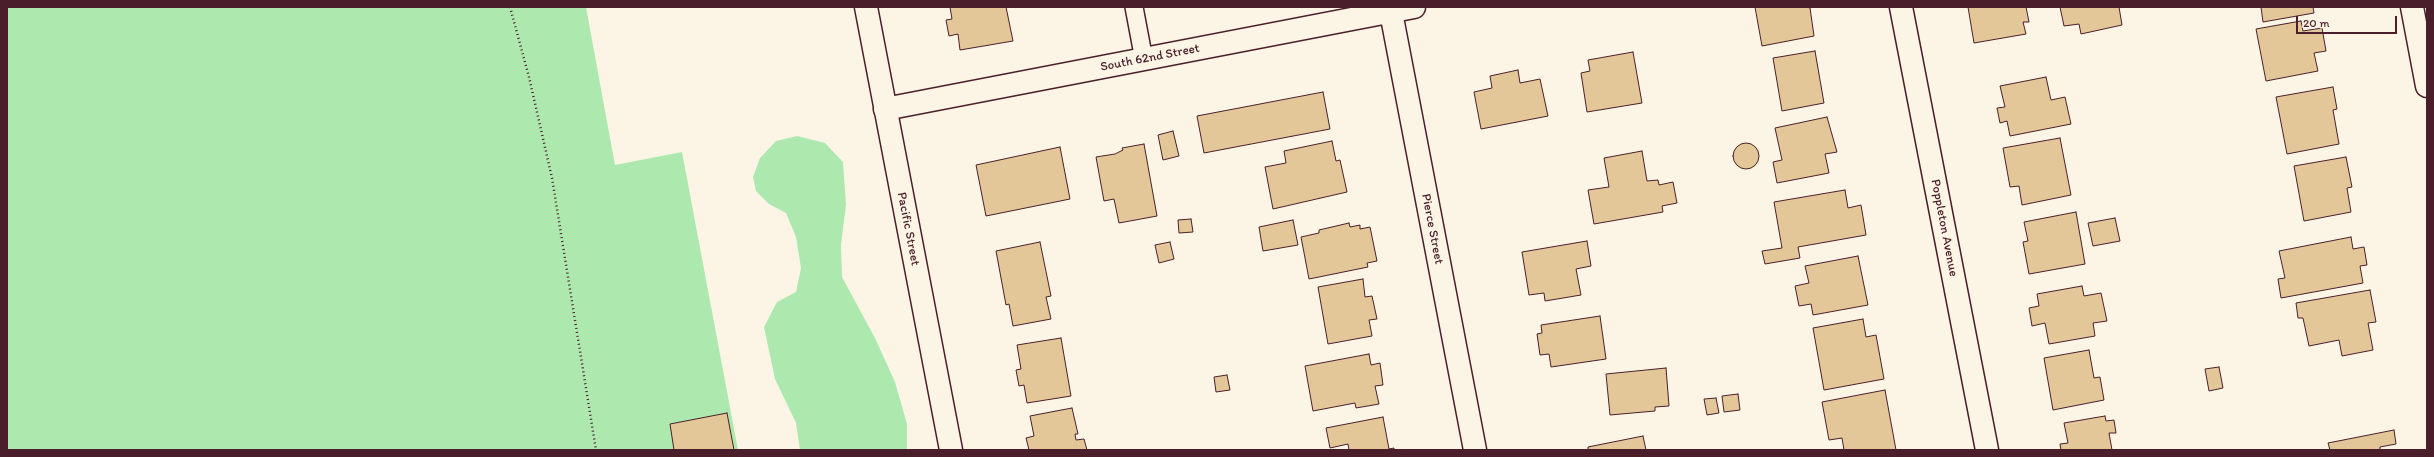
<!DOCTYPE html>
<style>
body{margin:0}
#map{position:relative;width:2434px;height:457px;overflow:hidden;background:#fcf5e5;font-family:Itim,sans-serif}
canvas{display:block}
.frame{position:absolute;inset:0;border:8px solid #4a1f2b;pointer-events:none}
.scale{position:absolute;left:2296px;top:16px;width:101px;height:18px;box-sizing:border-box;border:2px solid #4a1f2b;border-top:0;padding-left:5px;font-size:12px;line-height:14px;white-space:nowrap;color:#4a1f2b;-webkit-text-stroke:3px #fcf5e5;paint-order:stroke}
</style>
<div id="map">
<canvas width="2434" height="457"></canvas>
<div class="frame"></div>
<div class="scale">20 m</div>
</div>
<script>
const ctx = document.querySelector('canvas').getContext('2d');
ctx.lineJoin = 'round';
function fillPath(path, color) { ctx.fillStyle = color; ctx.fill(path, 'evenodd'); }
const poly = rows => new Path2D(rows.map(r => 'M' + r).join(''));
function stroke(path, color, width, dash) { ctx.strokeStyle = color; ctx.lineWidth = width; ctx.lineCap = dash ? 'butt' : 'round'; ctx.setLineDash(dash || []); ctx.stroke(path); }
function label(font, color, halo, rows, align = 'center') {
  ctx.font = font + ' Itim,sans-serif'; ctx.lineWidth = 3; ctx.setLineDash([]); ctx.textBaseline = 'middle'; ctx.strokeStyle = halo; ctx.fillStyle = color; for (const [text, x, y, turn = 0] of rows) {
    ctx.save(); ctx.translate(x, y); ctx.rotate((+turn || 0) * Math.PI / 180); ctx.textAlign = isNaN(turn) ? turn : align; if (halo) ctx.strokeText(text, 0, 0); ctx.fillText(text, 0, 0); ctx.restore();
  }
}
const green = poly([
 [7,7,586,7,615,165,682,152,738,450,7,450],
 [797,136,825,143,843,162,846,205,841,245,842,277,875,338,895,382,907,424,907,450,800,450,796,423,775,379,764,327,777,302,796,292,801,268,796,237,786,213,769,204,756,191,753,177,760,158,776,141]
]);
const building = poly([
 [950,7,1006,7,1013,41,960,50,958,34,949,36,946,20,952,19,950,7],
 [1755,7,1807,7,1810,8,1814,36,1762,46,1755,7],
 [1968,7,2026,7,2029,22,2023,22,2026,34,1974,43,1968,7],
 [2060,7,2119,7,2122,25,2081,34,2079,24,2064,26,2060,7],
 [2261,7,2313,7,2314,13,2263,22,2261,7],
 [2301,21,2303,31,2322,28,2326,51,2314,53,2318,71,2266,81,2256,29,2301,21],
 [1815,51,1824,103,1782,111,1773,58,1815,51],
 [1633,52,1642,103,1587,112,1581,73,1590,71,1588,60,1633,52],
 [1518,70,1520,83,1540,79,1548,116,1481,129,1474,92,1492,88,1490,76,1518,70],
 [2046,77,2051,100,2065,97,2071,124,2010,136,2007,121,2000,123,1997,108,2005,107,2000,86,2046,77],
 [2333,87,2337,109,2333,110,2339,144,2287,154,2276,97,2333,87],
 [1323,92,1330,129,1204,153,1197,116,1323,92],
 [1827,117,1837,152,1825,154,1829,173,1777,183,1773,162,1782,160,1775,128,1827,117],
 [1173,131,1179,156,1163,160,1158,135,1173,131],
 [2060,138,2071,195,2022,205,2019,186,2010,187,2003,148,2060,138],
 [1332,141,1336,161,1340,160,1347,192,1273,209,1265,167,1286,163,1284,151,1332,141],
 '1733 156a13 13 0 1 1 26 0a13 13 0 1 1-26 0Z',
 [1144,144,1157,216,1119,223,1114,199,1104,201,1096,157,1115,154,1123,150,1122,148,1144,144],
 [1060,147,1070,199,986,216,976,165,1060,147],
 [1642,151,1647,181,1658,180,1659,185,1673,182,1677,203,1662,206,1663,212,1594,224,1588,190,1609,187,1604,158,1642,151],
 [2346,157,2352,187,2347,188,2351,212,2304,221,2294,166,2346,157],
 [1845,190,1848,208,1861,205,1866,235,1798,247,1800,258,1765,264,1762,251,1782,248,1774,202,1845,190],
 [2076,212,2085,264,2029,274,2023,242,2028,241,2024,222,2076,212],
 [2115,218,2120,241,2093,246,2088,223,2115,218],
 [1191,219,1193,232,1179,233,1178,220,1191,219],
 [1293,220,1298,245,1263,251,1259,227,1293,220],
 [1349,223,1350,227,1360,225,1360,229,1370,227,1377,261,1367,263,1368,267,1309,279,1301,237,1319,233,1319,230,1349,223],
 [2351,237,2353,249,2364,247,2367,265,2360,266,2363,283,2281,298,2278,279,2285,278,2279,251,2351,237],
 [1587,241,1591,266,1576,269,1581,295,1545,301,1544,293,1529,295,1522,252,1587,241],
 [1040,242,1051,296,1046,297,1051,319,1013,326,1009,304,1006,305,996,251,1040,242],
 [1170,242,1174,259,1159,263,1155,245,1170,242],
 [1858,256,1868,305,1813,315,1811,304,1799,306,1795,286,1809,283,1805,266,1858,256],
 [1363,279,1365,297,1372,296,1377,319,1369,320,1372,336,1328,344,1318,287,1363,279],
 [2082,286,2084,296,2101,293,2107,321,2093,323,2095,336,2049,344,2045,323,2032,326,2029,308,2039,306,2037,294,2082,286],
 [2370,290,2376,322,2368,323,2373,350,2342,356,2339,340,2309,346,2303,318,2298,318,2296,303,2370,290],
 [1600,316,1606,359,1551,367,1549,354,1540,355,1537,334,1542,333,1541,325,1600,316],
 [1863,319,1866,337,1876,335,1884,379,1824,390,1813,328,1863,319],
 [1061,338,1071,396,1027,403,1024,385,1019,386,1016,370,1021,369,1017,345,1061,338],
 [2089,350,2094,378,2100,377,2104,400,2053,410,2044,358,2089,350],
 [1369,354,1371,365,1380,363,1383,385,1375,386,1379,404,1356,408,1355,403,1313,411,1305,366,1369,354],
 [2219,367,2223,388,2209,391,2205,369,2219,367],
 [1666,368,1669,406,1655,407,1655,411,1610,415,1606,374,1666,368],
 [1227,375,1230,390,1216,392,1214,377,1227,375],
 [1885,390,1896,450,1844,450,1842,438,1829,440,1822,402,1885,390],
 [1738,394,1740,410,1724,412,1722,396,1738,394],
 [1716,398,1719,413,1707,415,1704,399,1716,398],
 [1072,408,1078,434,1075,434,1076,440,1084,439,1087,450,1029,450,1026,438,1034,436,1030,416,1072,408],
 [727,413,734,450,674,450,670,424,727,413],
 [2105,416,2106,421,2114,420,2116,433,2109,433,2112,450,2061,450,2060,444,2068,443,2064,423,2105,416],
 [1383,417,1389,449,1394,448,1394,450,1349,450,1348,444,1330,448,1326,428,1383,417],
 [2394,430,2396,444,2380,447,2380,450,2330,450,2328,443,2394,430],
 [1643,436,1646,450,1588,450,1588,447,1643,436]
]);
const path = poly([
 [510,7,529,77,552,178,596,450]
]);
const lane = poly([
 [1134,7,1144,60]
]);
const street = poly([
 [1390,7,1475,450],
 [1901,7,1987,450],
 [2412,7,2427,86],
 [885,109,1414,7]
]);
const primary = poly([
 [866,7,951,450]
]);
const streetNames = [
 ["South 62nd Street",1150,58,-11],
 ["Poppleton Avenue",1944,228,79],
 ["Pacific Street",908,229,79],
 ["Pierce Street",1432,229,79]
];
fillPath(green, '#ade9af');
fillPath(building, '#e3c798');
stroke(building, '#4a1f2b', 1);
stroke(lane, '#4a1f2b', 20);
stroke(street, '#4a1f2b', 25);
stroke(primary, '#4a1f2b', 25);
stroke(path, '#4a1f2b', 2.5, [1, 3]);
stroke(lane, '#fcf5e5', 17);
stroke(street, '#fcf5e5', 22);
stroke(primary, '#fcf5e5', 22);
label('13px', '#4a1f2b', '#fcf5e5', streetNames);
</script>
